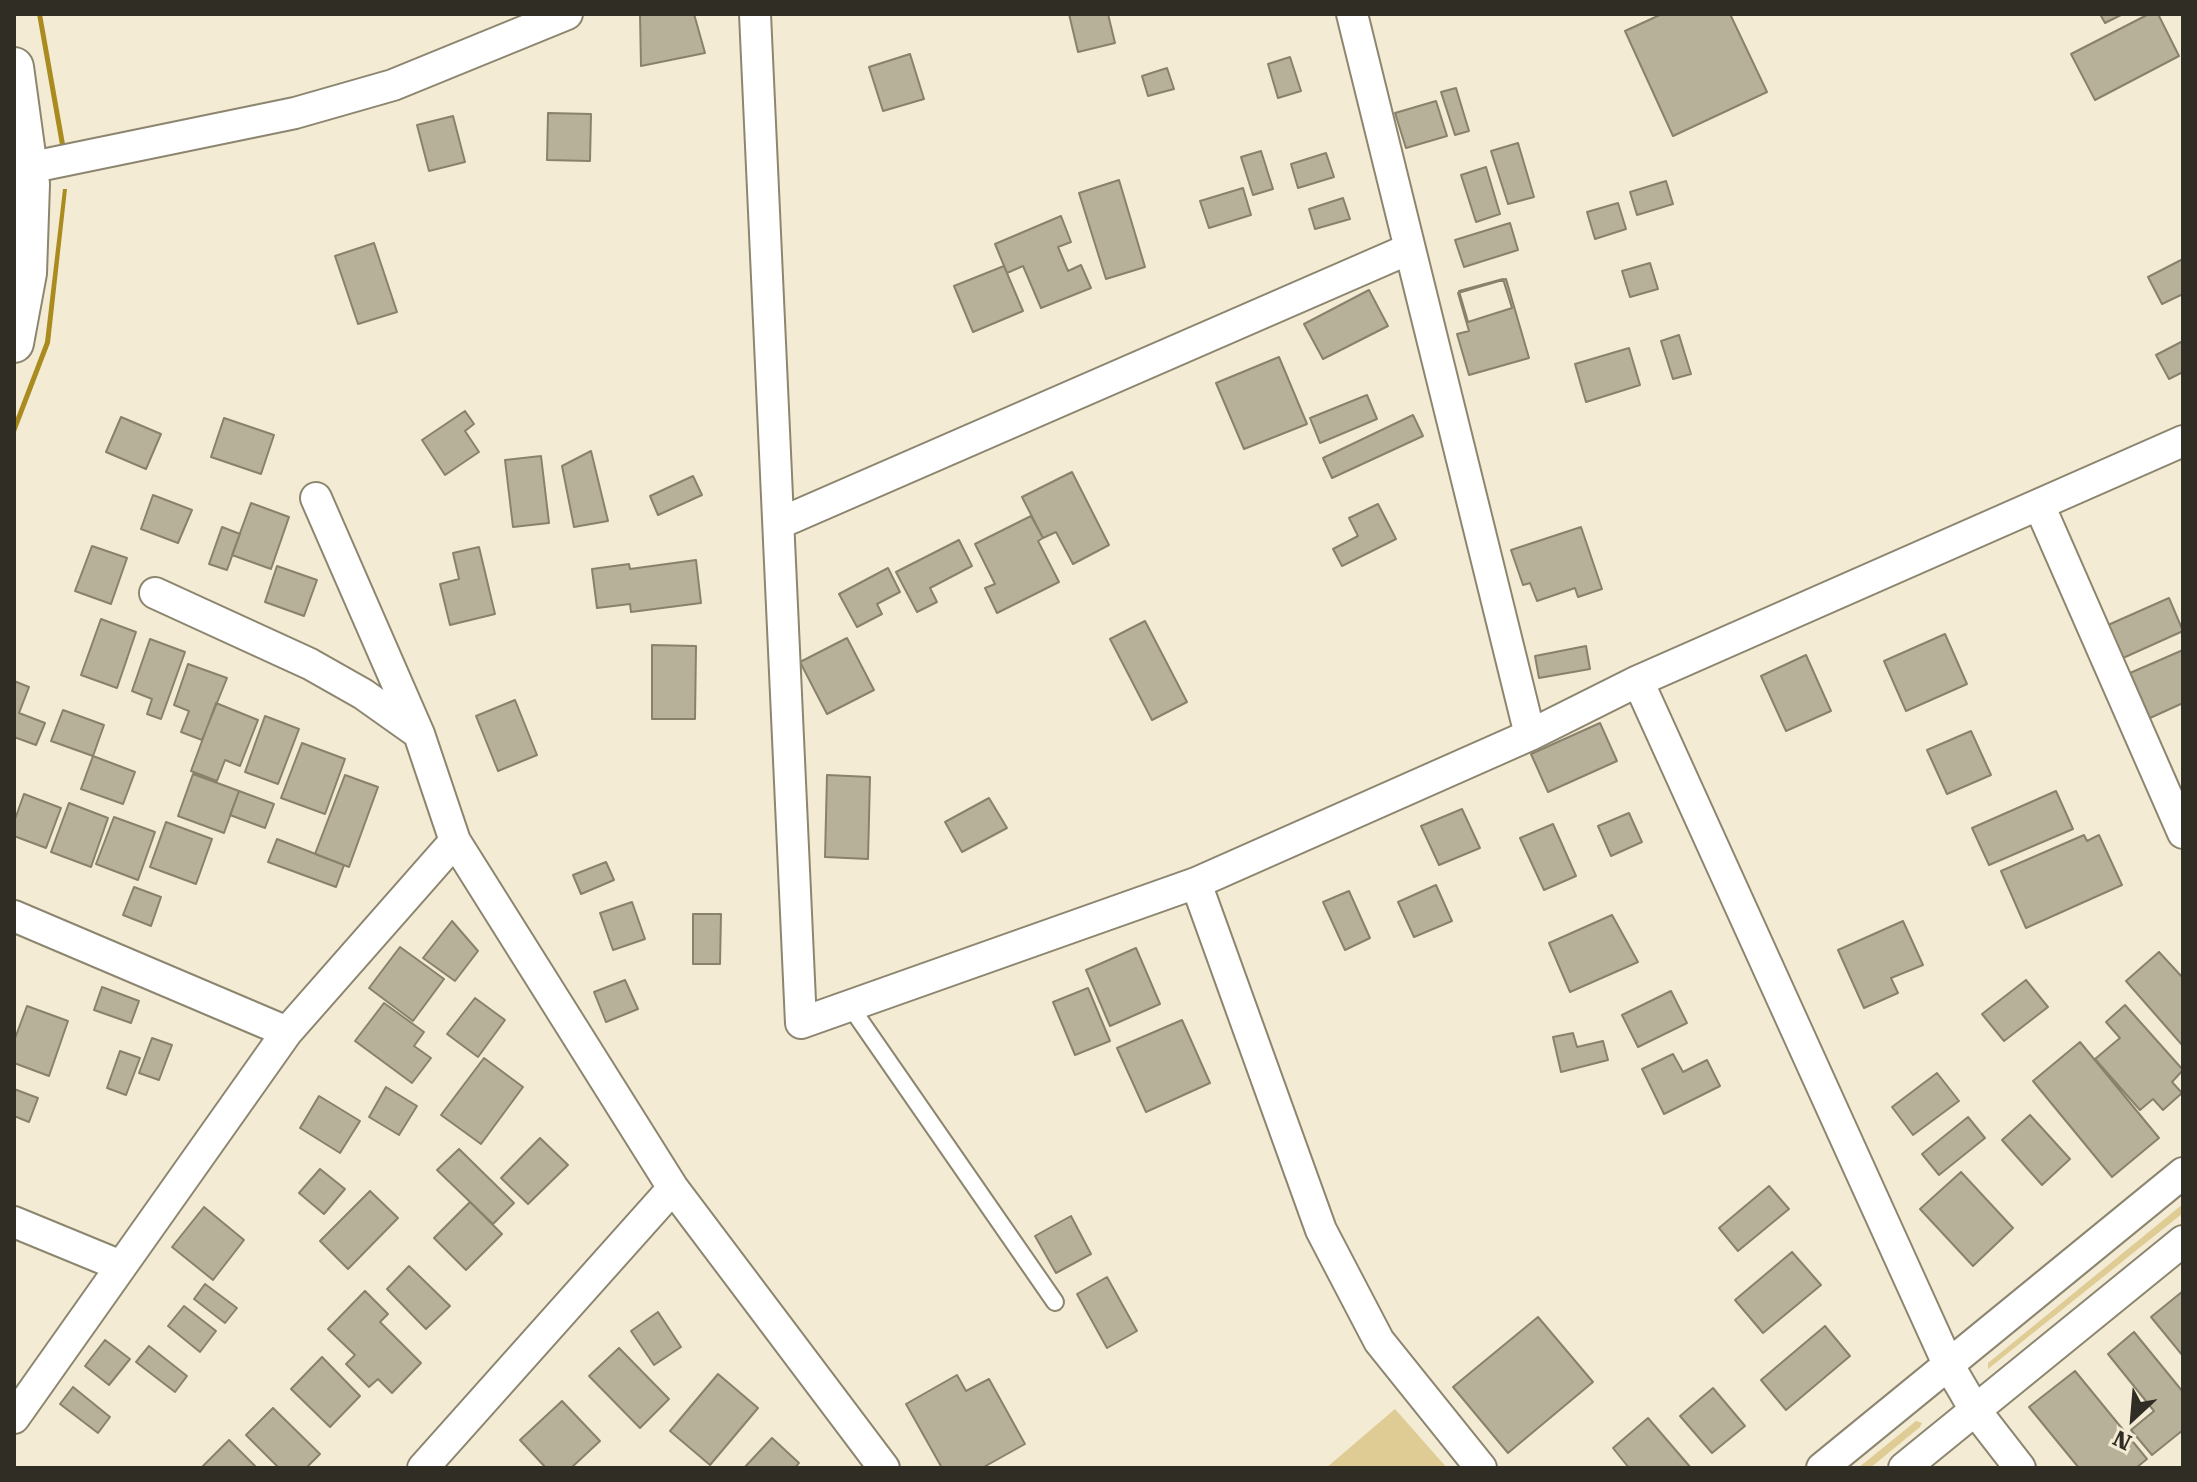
<!DOCTYPE html>
<style>
body{margin:0}
#map{position:relative;width:2197px;height:1482px;overflow:hidden;background:#f3ebd3;font-family:"Roboto Serif",serif}
canvas{display:block}
.frame{position:absolute;inset:0;border:16px solid #302d24;pointer-events:none}
.north{position:absolute;left:2093px;top:1378px;width:80px;height:80px;-webkit-text-stroke:6px #f3ebd3;paint-order:stroke;rotate:206deg;font-size:22px;font-weight:700;line-height:32px;text-align:center;color:#302d24}
.north::after{content:'';display:block;margin:auto;width:28px;height:36px;background:#302d24;clip-path:polygon(50% 0,100% 100%,50% 72%,0 100%)}
</style>
<div id="map">
<canvas width="2197" height="1482"></canvas>
<div class="frame"></div>
<div class="north">N</div>
</div>
<script>
const ctx = document.querySelector('canvas').getContext('2d');
ctx.lineJoin = 'round';
function fillPath(path, color) { ctx.fillStyle = color; ctx.fill(path, 'evenodd'); }
const poly = rows => new Path2D(rows.map(r => 'M' + r).join(''));
function stroke(path, color, width, dash) { ctx.strokeStyle = color; ctx.lineWidth = width; ctx.lineCap = dash ? 'butt' : 'round'; ctx.setLineDash(dash || []); ctx.stroke(path); }
const green = poly([
 [2183,1204,2183,1213,1988,1369,1988,1363],
 [1395,1409,1447,1468,1326,1468],
 [1916,1421,1922,1423,1920,1427,1870,1468,1858,1468]
]);
const water = poly([
 [37,14,42,14,65,144,60,145],
 [63,189,67,189,50,343,14,437,14,423,45,342]
]);
const building = poly([
 [640,14,694,14,705,53,641,66,640,14],
 [1069,14,1108,14,1115,43,1078,52,1069,14],
 [1662,14,1730,14,1767,92,1673,136,1625,31,1662,14],
 [2100,14,2123,14,2105,23,2100,14],
 [2149,14,2158,14,2179,56,2095,100,2071,54,2149,14],
 [910,54,924,99,883,111,869,67,910,54],
 [1290,57,1301,91,1278,98,1268,64,1290,57],
 [1167,68,1174,89,1148,96,1142,76,1167,68],
 [1456,88,1469,131,1455,135,1441,92,1456,88],
 [1436,101,1447,136,1406,148,1395,113,1436,101],
 [548,113,591,114,590,161,547,160,548,113],
 [453,116,465,162,429,171,417,125,453,116],
 [1518,143,1534,197,1508,204,1491,151,1518,143],
 [1261,151,1273,189,1253,195,1241,157,1261,151],
 [1326,153,1334,177,1298,188,1291,164,1326,153],
 [1486,167,1500,214,1476,222,1461,175,1486,167],
 [1119,180,1145,267,1106,279,1079,193,1119,180],
 [1666,181,1673,204,1637,215,1630,192,1666,181],
 [1243,188,1251,215,1209,228,1200,201,1243,188],
 [1343,198,1350,219,1315,229,1309,209,1343,198],
 [1618,203,1626,229,1595,239,1587,212,1618,203],
 [1061,216,1071,242,1058,247,1068,271,1081,265,1091,288,1041,308,1023,266,1007,273,995,244,1061,216],
 [1510,223,1518,250,1464,267,1455,240,1510,223],
 [374,243,397,312,358,324,335,256,374,243],
 [2183,259,2183,294,2162,304,2148,277,2183,259],
 [1650,263,1658,289,1630,297,1622,271,1650,263],
 [1004,266,1023,311,973,332,954,286,1004,266],
 [1503,279,1512,308,1468,322,1459,291,1503,279],
 [1506,279,1529,358,1469,375,1457,334,1469,331,1458,293,1506,279],
 [1369,290,1388,326,1323,359,1304,324,1369,290],
 [1679,335,1691,374,1673,379,1661,341,1679,335],
 [2183,341,2183,372,2169,379,2156,355,2183,341],
 [1629,348,1640,385,1586,402,1575,364,1629,348],
 [1279,357,1307,424,1244,449,1216,383,1279,357],
 [1367,395,1377,419,1320,443,1310,418,1367,395],
 [465,411,474,424,465,431,479,452,445,475,422,440,465,411],
 [1413,415,1423,436,1332,478,1323,458,1413,415],
 [121,417,161,434,146,469,106,452,121,417],
 [224,418,274,435,261,474,211,457,224,418],
 [591,451,608,521,574,527,562,466,591,451],
 [541,456,549,523,513,527,505,460,541,456],
 [1072,472,1109,545,1073,564,1056,532,1043,538,1022,497,1072,472],
 [693,476,702,495,658,515,650,496,693,476],
 [153,495,192,510,178,543,141,529,153,495],
 [251,503,289,517,271,569,232,555,251,503],
 [1378,504,1396,539,1342,566,1333,549,1358,536,1349,518,1378,504],
 [1031,516,1043,538,1038,541,1059,582,997,613,985,588,995,584,975,544,1031,516],
 [222,527,240,534,227,570,209,564,222,527],
 [1581,527,1602,589,1578,597,1575,588,1537,601,1530,583,1523,585,1511,550,1581,527],
 [959,540,972,566,930,588,937,602,917,612,896,572,959,540],
 [92,546,127,558,111,604,75,591,92,546],
 [479,547,495,614,450,625,440,584,459,579,453,553,479,547],
 [696,560,701,603,631,612,630,604,597,608,592,569,629,564,630,569,696,560],
 [277,566,317,580,304,616,265,602,277,566],
 [888,568,900,592,877,604,882,614,857,627,839,594,888,568],
 [2169,598,2183,631,2123,658,2108,625,2169,598],
 [101,619,136,632,117,688,81,675,101,619],
 [1145,621,1187,702,1152,720,1110,639,1145,621],
 [1945,634,1967,684,1906,711,1884,661,1945,634],
 [847,638,874,690,827,714,800,662,847,638],
 [150,639,185,652,161,719,147,714,152,699,132,691,150,639],
 [652,645,696,646,695,719,652,719,652,645],
 [1586,646,1590,669,1539,678,1535,656,1586,646],
 [2183,650,2183,703,2150,718,2130,673,2183,650],
 [1806,655,1831,711,1786,731,1761,676,1806,655],
 [188,664,227,678,202,740,181,732,189,711,174,705,188,664],
 [14,681,29,687,19,713,45,723,36,745,14,737,14,681],
 [515,700,537,755,498,771,476,716,515,700],
 [216,703,258,720,240,766,225,760,217,781,191,771,216,703],
 [63,710,104,725,93,756,51,741,63,710],
 [265,716,299,729,278,784,245,772,265,716],
 [1600,723,1617,761,1548,792,1531,754,1600,723],
 [1971,731,1991,775,1947,794,1927,750,1971,731],
 [302,743,345,759,325,814,281,798,302,743],
 [93,756,135,772,123,804,81,789,93,756],
 [193,774,239,791,224,833,178,816,193,774],
 [345,775,378,787,349,867,315,854,345,775],
 [827,775,870,777,868,859,825,857,827,775],
 [239,791,274,804,265,828,230,815,239,791],
 [2056,791,2073,829,1989,865,1972,828,2056,791],
 [24,794,61,808,46,848,14,836,14,822,24,794],
 [989,798,1007,828,962,852,945,822,989,798],
 [69,803,108,818,91,867,51,852,69,803],
 [1462,809,1480,848,1439,865,1421,826,1462,809],
 [1629,813,1642,842,1611,856,1598,826,1629,813],
 [114,817,155,832,138,880,96,864,114,817],
 [166,822,212,839,196,884,150,867,166,822],
 [1553,824,1576,876,1544,890,1520,838,1553,824],
 [2084,835,2087,841,2099,835,2122,885,2026,928,2001,871,2084,835],
 [277,839,344,865,336,887,268,862,277,839],
 [606,862,614,880,581,894,573,875,606,862],
 [1436,885,1452,921,1414,937,1398,902,1436,885],
 [134,887,161,897,151,926,123,915,134,887],
 [1349,891,1370,938,1345,950,1323,902,1349,891],
 [632,902,645,939,613,950,600,913,632,902],
 [693,914,721,914,720,964,693,964,693,914],
 [1612,915,1638,962,1570,992,1549,943,1612,915],
 [452,921,478,951,455,981,423,958,452,921],
 [1903,921,1923,965,1891,978,1898,993,1864,1008,1838,950,1903,921],
 [400,947,444,979,413,1021,369,988,400,947],
 [1136,948,1160,1004,1110,1026,1086,970,1136,948],
 [2159,952,2183,978,2183,1046,2126,981,2159,952],
 [625,980,638,1009,606,1022,594,992,625,980],
 [2026,980,2048,1007,2004,1041,1982,1014,2026,980],
 [102,987,139,1001,131,1023,94,1010,102,987],
 [1088,988,1110,1041,1075,1055,1053,1002,1088,988],
 [1671,991,1687,1023,1638,1047,1622,1015,1671,991],
 [475,998,505,1020,478,1057,447,1034,475,998],
 [384,1003,424,1032,414,1046,431,1058,412,1083,355,1041,384,1003],
 [2125,1005,2183,1070,2172,1082,2182,1093,2163,1110,2153,1099,2140,1110,2095,1059,2120,1038,2106,1022,2125,1005],
 [27,1006,68,1021,49,1076,14,1063,14,1041,27,1006],
 [1182,1020,1210,1083,1146,1112,1117,1048,1182,1020],
 [1573,1033,1577,1047,1603,1041,1608,1060,1561,1072,1553,1037,1573,1033],
 [152,1038,172,1045,159,1080,139,1073,152,1038],
 [2080,1042,2159,1138,2112,1177,2033,1081,2080,1042],
 [120,1051,140,1058,126,1095,107,1088,120,1051],
 [1673,1054,1683,1072,1707,1060,1720,1086,1664,1114,1642,1069,1673,1054],
 [484,1058,523,1087,481,1144,441,1115,484,1058],
 [1937,1073,1959,1101,1913,1135,1892,1107,1937,1073],
 [386,1087,417,1106,399,1135,369,1117,386,1087],
 [14,1089,38,1098,29,1122,14,1116,14,1089],
 [319,1096,360,1121,340,1153,300,1128,319,1096],
 [2030,1115,2070,1159,2042,1185,2002,1140,2030,1115],
 [1968,1117,1985,1138,1939,1175,1922,1154,1968,1117],
 [540,1138,568,1165,528,1204,501,1178,540,1138],
 [459,1149,514,1203,493,1224,437,1170,459,1149],
 [320,1169,345,1189,324,1214,299,1193,320,1169],
 [1961,1172,2013,1228,1973,1266,1920,1209,1961,1172],
 [1769,1186,1789,1209,1738,1251,1719,1228,1769,1186],
 [370,1191,398,1218,348,1269,320,1241,370,1191],
 [470,1202,502,1234,466,1270,434,1238,470,1202],
 [204,1207,244,1240,213,1280,172,1247,204,1207],
 [1071,1216,1091,1254,1056,1273,1035,1236,1071,1216],
 [1792,1252,1821,1285,1763,1333,1735,1300,1792,1252],
 [409,1266,450,1306,426,1329,387,1289,409,1266],
 [1107,1277,1137,1331,1107,1348,1077,1294,1107,1277],
 [205,1284,237,1308,225,1323,194,1299,205,1284],
 [365,1291,388,1314,380,1322,421,1363,392,1393,378,1379,369,1387,346,1364,355,1355,328,1329,365,1291],
 [2183,1291,2183,1356,2151,1317,2183,1291],
 [184,1306,216,1331,200,1352,168,1326,184,1306],
 [658,1312,681,1347,654,1365,631,1331,658,1312],
 [1538,1317,1593,1382,1508,1453,1453,1387,1538,1317],
 [1825,1326,1850,1356,1786,1410,1761,1380,1825,1326],
 [2134,1332,2183,1392,2183,1430,2152,1455,2131,1430,2154,1411,2108,1354,2134,1332],
 [105,1340,130,1359,109,1385,85,1366,105,1340],
 [149,1346,187,1376,175,1392,136,1362,149,1346],
 [619,1348,669,1399,640,1428,589,1376,619,1348],
 [322,1357,360,1396,330,1427,291,1389,322,1357],
 [2075,1371,2147,1459,2136,1468,2079,1468,2029,1407,2075,1371],
 [718,1374,758,1408,710,1465,670,1431,718,1374],
 [957,1375,966,1391,989,1379,1025,1444,982,1468,942,1468,906,1404,957,1375],
 [73,1387,110,1417,98,1433,60,1404,73,1387],
 [1713,1388,1745,1426,1712,1453,1680,1416,1713,1388],
 [562,1401,600,1441,571,1468,546,1468,520,1440,562,1401],
 [273,1408,320,1454,306,1468,279,1468,246,1435,273,1408],
 [1648,1418,1691,1468,1629,1468,1613,1448,1648,1418],
 [772,1438,799,1463,795,1468,744,1468,772,1438],
 [229,1440,257,1468,201,1468,229,1440]
]);
const service = poly([
 [850,1006,1055,1302]
]);
const minor = poly([
 [755,14,801,1023,1196,883,1530,735,1638,681,2183,441],
 [1352,14,1530,735],
 [28,168,295,113,393,85,567,14],
 [316,498,419,734,455,841,673,1188,884,1468],
 [2040,507,2183,833],
 [780,523,1409,249],
 [155,593,310,664,363,694,418,733],
 [1638,681,1948,1364,1975,1410,2020,1468],
 [1196,883,1321,1230,1379,1341,1481,1468],
 [14,916,287,1032],
 [14,1222,121,1266],
 [14,1418,287,1032,455,841],
 [423,1468,673,1188],
 [1822,1468,2183,1173],
 [1904,1468,2183,1241]
]);
const tertiary = poly([
 [14,67,30,184,27,273,14,343]
]);
fillPath(green, '#dfcc95');
fillPath(water, '#aa8b20');
fillPath(building, '#b8b19a');
stroke(building, '#89816c', 2);
stroke(service, '#8c856f', 20);
stroke(minor, '#8c856f', 34);
stroke(tertiary, '#8c856f', 42);
stroke(service, '#fff', 16);
stroke(minor, '#fff', 30);
stroke(tertiary, '#fff', 38);
</script>
